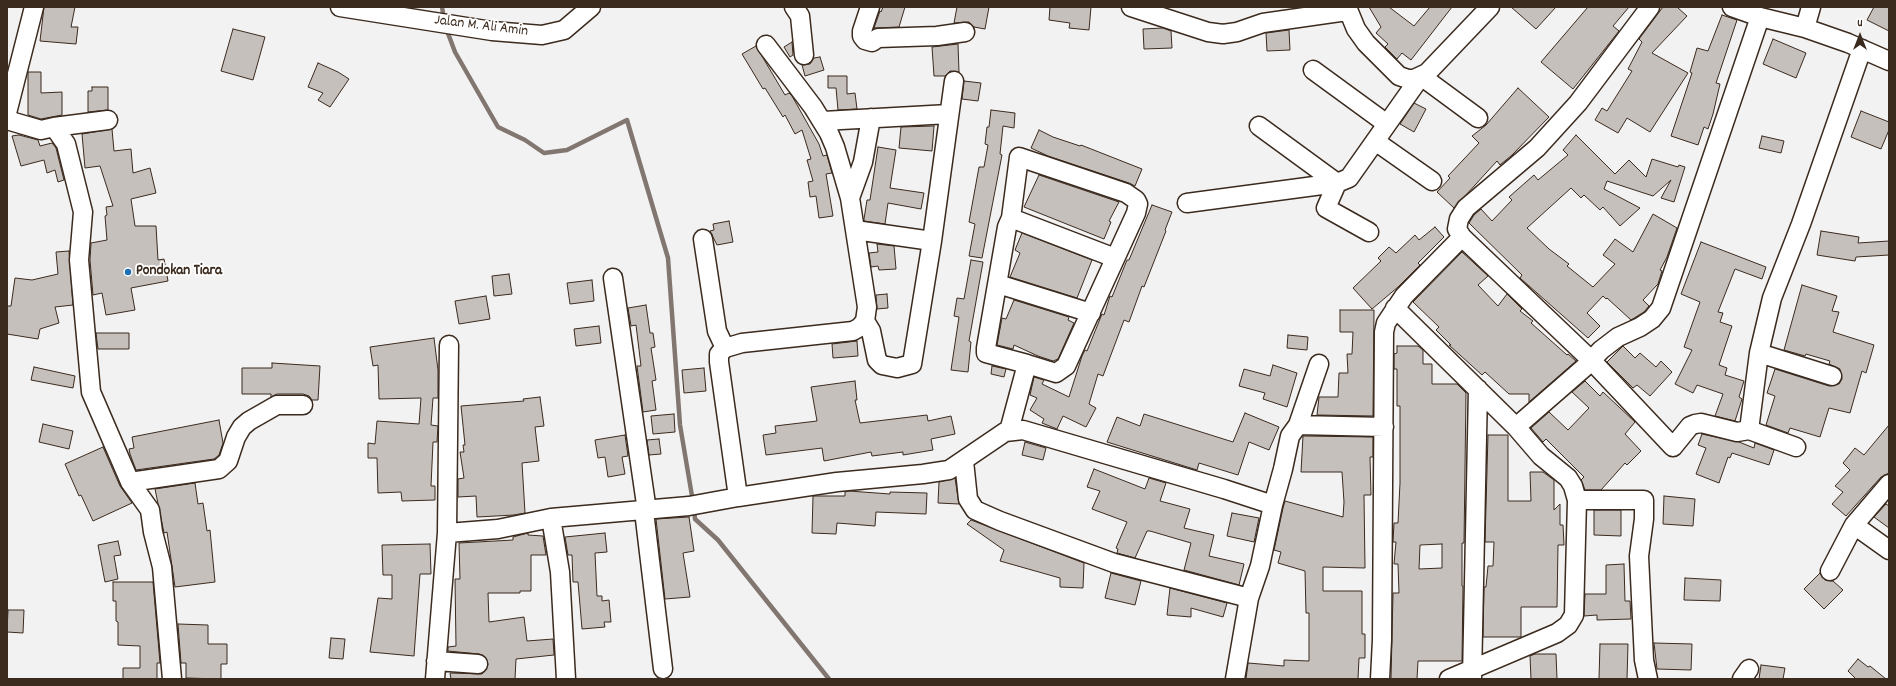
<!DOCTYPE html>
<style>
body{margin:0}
#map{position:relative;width:1896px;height:686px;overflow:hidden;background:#f3f2f2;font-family:Dekko,sans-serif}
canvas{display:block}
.frame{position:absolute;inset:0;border:8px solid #3b2a1e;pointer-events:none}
.north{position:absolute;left:1840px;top:16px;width:40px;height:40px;-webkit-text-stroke:3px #fff;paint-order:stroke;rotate:0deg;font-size:11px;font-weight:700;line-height:16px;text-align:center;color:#3b2a1e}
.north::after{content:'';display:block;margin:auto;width:14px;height:18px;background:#3b2a1e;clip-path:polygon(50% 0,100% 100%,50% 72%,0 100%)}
</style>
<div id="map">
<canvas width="1896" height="686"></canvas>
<div class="frame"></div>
<div class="north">U</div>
</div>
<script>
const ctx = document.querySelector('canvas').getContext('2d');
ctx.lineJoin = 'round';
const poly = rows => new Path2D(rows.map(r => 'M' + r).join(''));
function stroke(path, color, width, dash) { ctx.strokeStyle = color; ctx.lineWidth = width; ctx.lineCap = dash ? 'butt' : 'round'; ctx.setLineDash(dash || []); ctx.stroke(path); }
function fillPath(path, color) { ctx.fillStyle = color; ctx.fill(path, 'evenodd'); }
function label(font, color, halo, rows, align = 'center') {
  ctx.font = font + ' Dekko,sans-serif'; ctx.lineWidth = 3.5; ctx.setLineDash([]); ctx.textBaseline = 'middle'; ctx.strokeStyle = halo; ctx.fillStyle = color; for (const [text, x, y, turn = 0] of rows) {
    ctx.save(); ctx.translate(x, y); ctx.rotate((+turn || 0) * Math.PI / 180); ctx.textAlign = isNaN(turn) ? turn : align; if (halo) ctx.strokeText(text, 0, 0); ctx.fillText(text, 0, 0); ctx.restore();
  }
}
const stream = poly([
 [442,7,444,19],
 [446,28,455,52,498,127,525,140,544,153,567,150,627,120,668,258,680,425,693,502],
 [694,509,695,519,718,540,829,679]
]);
const building = poly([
 [44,7,75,7,71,27,78,27,76,44,40,41,44,7],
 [883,7,905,7,899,27,874,28,880,11,881,12,883,7],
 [957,7,989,7,985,29,974,27,969,22,954,23,957,7],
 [1050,7,1091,7,1089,30,1069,28,1070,23,1049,20,1050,7],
 [1369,7,1389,7,1414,26,1430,7,1452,7,1411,60,1402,53,1397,59,1385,47,1388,44,1376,33,1381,27,1369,7],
 [1511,7,1556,7,1536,29,1511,7],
 [1588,7,1629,7,1613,26,1619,31,1573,89,1541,62,1588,7],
 [1663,7,1677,7,1687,16,1652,53,1688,73,1650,132,1627,118,1618,133,1595,120,1602,108,1607,111,1632,71,1628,69,1642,42,1639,39,1663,7],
 [1874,7,1889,7,1889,31,1867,20,1874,7],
 [1722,15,1737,20,1716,83,1720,84,1713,114,1708,129,1704,127,1698,145,1671,136,1692,73,1690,72,1697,48,1708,51,1722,15],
 [1163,28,1171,31,1172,48,1144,49,1143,29,1163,28],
 [233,29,265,37,253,80,221,71,233,29],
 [1289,30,1290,50,1267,51,1266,33,1289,30],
 [1773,39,1806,53,1796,78,1763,64,1773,39],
 [792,42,793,55,790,57,784,47,792,42],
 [958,44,959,72,950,71,945,76,934,76,932,47,958,44],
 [756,46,785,95,789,93,792,96,819,144,823,156,827,155,832,173,826,174,833,216,819,218,816,196,810,197,808,182,813,181,807,160,811,159,802,130,795,134,785,115,783,117,765,88,763,89,742,54,756,46],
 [820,57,824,70,805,76,802,65,810,64,814,58,820,57],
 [318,63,338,72,349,79,330,107,318,100,323,93,308,87,318,63],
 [28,72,41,72,41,93,62,92,62,115,41,119,28,115,28,72],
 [828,76,847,76,847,94,855,93,857,109,838,110,836,88,828,88,828,76],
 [964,81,981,83,978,101,962,99,964,81],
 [92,87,108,87,108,110,88,112,88,91,92,91,92,87],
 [1518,88,1549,117,1512,155,1500,165,1497,161,1454,208,1437,192,1450,178,1448,176,1479,143,1472,136,1486,125,1518,88],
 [1414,103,1426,109,1414,132,1400,124,1414,103],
 [991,110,1015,113,1014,128,1003,126,1000,154,1002,155,982,258,969,256,975,224,969,222,979,167,984,167,988,145,985,144,987,127,989,127,991,110],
 [1861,111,1889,122,1889,130,1881,149,1851,137,1861,111],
 [934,126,932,151,899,148,901,127,934,126],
 [112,129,114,151,131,149,133,173,150,168,156,193,131,199,135,226,156,226,158,260,164,259,168,281,131,288,135,310,106,315,102,293,93,295,90,260,91,243,107,240,105,216,107,215,106,207,113,206,100,166,85,168,82,134,112,129],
 [1039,130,1053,137,1080,146,1081,145,1142,169,1135,186,1129,183,1048,156,1031,148,1039,130],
 [19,135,38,140,40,146,52,143,56,148,64,180,58,182,55,170,47,173,44,160,21,166,12,136,19,135],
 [1576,135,1615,174,1629,160,1646,177,1652,159,1678,167,1679,165,1685,167,1674,202,1661,198,1671,180,1653,196,1607,181,1604,189,1640,208,1620,226,1603,207,1600,210,1584,195,1581,198,1571,188,1527,228,1549,249,1569,264,1567,266,1593,287,1615,264,1603,255,1615,239,1633,252,1653,214,1677,228,1667,257,1660,270,1662,271,1658,284,1643,300,1649,306,1644,312,1631,320,1607,298,1606,299,1603,296,1587,313,1600,326,1588,338,1520,278,1522,275,1469,223,1474,215,1481,209,1492,221,1512,200,1509,197,1534,175,1538,180,1568,155,1563,150,1576,135],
 [1762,136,1784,141,1781,153,1759,148,1762,136],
 [878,147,896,150,890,188,924,193,921,209,888,203,885,224,864,221,864,219,867,200,870,200,878,147],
 [1039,175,1119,202,1109,221,1111,222,1104,239,1024,207,1039,175],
 [1152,205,1172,212,1165,230,1166,231,1144,287,1142,286,1129,322,1124,320,1103,376,1098,374,1089,404,1096,408,1086,427,1063,416,1057,429,1042,423,1044,419,1030,410,1037,398,1030,395,1034,377,1044,380,1042,384,1069,397,1082,356,1085,350,1087,351,1102,314,1104,315,1110,296,1112,297,1127,260,1129,260,1152,205],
 [729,221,733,242,717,245,710,231,714,230,713,224,729,221],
 [1435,227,1444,237,1418,263,1420,265,1398,287,1372,309,1353,288,1381,261,1378,258,1389,247,1396,253,1415,235,1419,240,1435,227],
 [1821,231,1859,237,1858,243,1889,241,1889,255,1856,257,1855,261,1817,255,1821,231],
 [1022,233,1092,260,1077,298,1010,277,1020,253,1015,250,1022,233],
 [1701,242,1766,267,1762,279,1735,269,1718,312,1723,313,1720,322,1732,326,1719,365,1727,368,1725,375,1744,381,1739,397,1742,399,1735,421,1715,416,1723,394,1697,385,1693,393,1675,384,1692,350,1684,347,1700,302,1681,294,1701,242],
 [877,244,894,246,896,269,879,270,878,266,871,267,869,253,878,252,877,244],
 [69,251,73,305,55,307,59,323,40,329,38,339,7,334,7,306,11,306,15,278,32,280,58,274,56,252,69,251],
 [1462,252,1488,276,1478,285,1498,306,1507,294,1522,309,1520,311,1533,321,1531,323,1567,355,1568,354,1576,361,1529,402,1529,394,1509,394,1485,372,1482,375,1449,345,1451,345,1436,330,1439,327,1413,302,1462,252],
 [971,260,983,262,969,341,971,342,968,372,951,370,959,317,954,316,957,298,964,299,971,260],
 [509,274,512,294,494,296,492,276,509,274],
 [592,280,594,301,570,304,567,283,592,280],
 [1802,285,1837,296,1832,311,1839,312,1833,332,1874,345,1866,373,1862,371,1850,413,1829,408,1820,437,1790,428,1788,433,1766,425,1775,396,1767,393,1775,369,1829,386,1839,384,1842,379,1840,369,1829,364,1830,361,1806,354,1805,356,1784,350,1802,285],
 [887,294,888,308,877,309,876,295,887,294],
 [486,296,490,319,459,324,455,301,486,296],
 [1014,300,1069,317,1068,320,1074,323,1058,359,1053,361,1038,356,1014,345,1013,349,997,345,1002,318,1006,319,1014,300],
 [646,305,650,333,653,333,655,347,651,348,656,380,652,381,656,410,643,412,637,366,641,366,636,325,631,326,628,308,646,305],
 [1340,310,1374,310,1373,416,1317,415,1319,397,1338,397,1339,373,1348,373,1347,354,1352,354,1353,332,1340,332,1340,310],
 [599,326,601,343,576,346,574,329,599,326],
 [96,333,129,333,129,349,98,349,96,333],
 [1288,335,1308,337,1307,350,1287,348,1288,335],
 [434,338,438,370,438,398,433,398,431,425,438,426,437,442,433,442,431,486,435,486,435,500,402,501,401,492,378,493,377,458,368,458,368,443,375,444,377,421,419,424,421,398,379,399,378,365,373,366,370,347,434,338],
 [857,341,858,356,833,358,832,344,857,341],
 [1397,346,1418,346,1423,350,1423,364,1432,364,1432,384,1457,384,1466,393,1464,543,1462,543,1462,586,1463,586,1462,661,1418,661,1417,679,1391,679,1393,593,1399,593,1398,564,1394,564,1396,542,1393,542,1394,523,1398,523,1400,483,1400,406,1397,406,1397,369,1394,369,1394,354,1397,353,1397,346],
 [1442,544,1442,568,1419,569,1420,545,1442,544],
 [1623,346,1635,358,1640,353,1656,367,1661,361,1672,372,1650,396,1637,385,1633,388,1607,362,1623,346],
 [272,363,320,366,318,400,312,400,309,396,303,394,277,394,271,397,271,394,242,394,242,368,272,368,272,363],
 [1273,365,1297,373,1287,407,1263,399,1265,393,1239,386,1244,369,1270,376,1273,365],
 [992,366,1006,369,1004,377,991,374,992,366],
 [34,367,75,376,73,388,31,380,34,367],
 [704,368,706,391,684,393,682,370,704,368],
 [855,381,857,400,855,400,860,423,927,415,928,421,951,416,955,434,931,439,933,450,903,455,903,452,872,456,871,452,824,461,822,448,766,455,763,435,776,433,775,426,817,421,811,387,855,381],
 [1585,381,1600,396,1603,392,1635,422,1625,434,1641,451,1627,465,1625,463,1601,490,1585,490,1581,480,1584,477,1546,439,1543,442,1531,428,1549,412,1568,430,1589,408,1572,392,1585,381],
 [540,397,544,426,535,427,539,461,522,463,525,513,514,515,477,517,476,496,458,497,458,479,464,478,460,452,464,452,463,445,465,445,461,406,524,401,523,399,540,397],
 [1245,413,1279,427,1269,450,1249,442,1238,475,1199,463,1197,470,1107,442,1117,417,1140,426,1144,414,1233,442,1245,413],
 [674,414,675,432,653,434,651,416,674,414],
 [219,420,223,443,219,455,214,459,136,470,130,454,129,449,134,448,132,437,219,420],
 [43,424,73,431,69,449,39,442,43,424],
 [1889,425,1889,473,1881,477,1846,516,1832,504,1843,492,1835,486,1850,470,1843,463,1855,448,1864,455,1889,425],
 [1702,434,1739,442,1754,448,1755,443,1774,450,1769,465,1732,453,1730,458,1728,457,1719,483,1696,474,1706,448,1698,445,1702,434],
 [625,435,628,456,622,457,625,474,608,477,605,457,598,458,595,440,625,435],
 [1488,435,1508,435,1508,501,1531,501,1530,472,1543,472,1554,480,1554,510,1560,504,1560,525,1563,525,1564,545,1558,545,1557,607,1521,607,1521,637,1483,637,1484,587,1486,587,1488,566,1493,566,1494,542,1485,542,1488,435],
 [1303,436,1373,437,1373,457,1370,457,1371,495,1364,495,1365,568,1323,567,1323,591,1362,591,1362,634,1365,634,1365,658,1359,658,1358,679,1246,679,1248,663,1284,666,1284,660,1309,661,1309,613,1306,613,1305,571,1278,563,1281,552,1274,550,1283,508,1285,501,1343,517,1344,502,1342,472,1301,472,1303,436],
 [659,439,661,454,649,455,647,440,659,439],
 [1025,442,1046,448,1043,460,1022,455,1025,442],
 [103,447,120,486,132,503,93,521,81,495,79,496,65,464,103,447],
 [1094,469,1145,489,1149,478,1166,483,1160,501,1190,509,1184,528,1214,535,1209,556,1244,564,1239,585,1184,570,1191,543,1150,531,1147,531,1135,558,1117,553,1118,549,1116,548,1127,522,1092,509,1100,491,1087,487,1094,469],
 [955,478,959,504,938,503,939,482,955,478],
 [195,483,198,504,203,503,207,531,210,530,215,582,175,587,167,532,164,533,155,489,195,483],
 [849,491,890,494,890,492,927,493,926,514,876,512,875,526,837,523,836,534,812,533,813,496,845,496,845,492,849,491],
 [1664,496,1695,499,1693,526,1663,524,1664,496],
 [1886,504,1889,506,1889,528,1874,517,1886,504],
 [1594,510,1621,510,1621,536,1594,535,1594,510],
 [1232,513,1259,518,1254,542,1227,536,1232,513],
 [689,517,694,551,683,553,690,597,665,599,656,519,689,517],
 [971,520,1084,563,1083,588,1060,587,1060,578,1000,561,1004,550,967,524,971,520],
 [528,533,528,535,543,536,546,555,531,555,531,591,520,591,520,593,488,593,489,622,524,617,527,641,553,639,554,655,516,659,515,679,451,679,450,673,482,674,486,670,488,664,484,656,479,654,448,651,448,647,456,646,455,579,460,579,459,543,513,540,513,537,528,533],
 [605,533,607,552,595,553,597,596,602,596,602,601,609,600,611,622,604,622,605,627,582,629,578,582,573,582,572,555,568,555,565,537,605,533],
 [118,541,121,555,114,556,118,579,105,582,98,545,118,541],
 [430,544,431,574,420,574,414,656,370,652,378,598,392,599,392,575,383,575,382,545,430,544],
 [1624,564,1625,601,1630,601,1631,619,1597,620,1597,615,1584,616,1585,594,1606,594,1606,565,1624,564],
 [1111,573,1141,581,1135,605,1105,598,1111,573],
 [1820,573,1825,580,1833,581,1843,590,1824,609,1804,589,1820,573],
 [1685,578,1721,580,1720,601,1684,600,1685,578],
 [113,582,153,582,160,663,157,663,157,679,123,679,123,668,140,668,140,646,118,645,118,622,116,621,116,601,113,601,113,582],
 [1170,588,1227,603,1223,617,1191,608,1191,617,1167,615,1170,588],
 [8,610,24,610,23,633,7,632,8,610],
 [178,624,208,625,208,644,227,644,227,664,221,664,221,679,186,678,186,663,181,663,178,624],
 [331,638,345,639,343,659,329,658,331,638],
 [1654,643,1692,644,1691,670,1657,669,1654,643],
 [1600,644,1628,644,1627,679,1599,679,1600,644],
 [1535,654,1556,654,1557,679,1531,679,1530,656,1535,654],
 [1858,659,1868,667,1870,666,1886,679,1856,679,1848,671,1858,659],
 [1761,665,1785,668,1783,679,1759,679,1761,665]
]);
const minor = poly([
 [340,7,492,31,542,35,564,30,591,7],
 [794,7,800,16,804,55],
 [870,7,862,31,862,36,865,40,872,42,878,38,937,36,965,32],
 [1131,7,1208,32,1223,34,1237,32,1263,23,1347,11],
 [1347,7,1356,29,1366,43,1399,76,1408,79,1414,79,1427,73,1490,7],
 [1732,7,1760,17,1805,28,1848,43,1889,61],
 [1805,28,1811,7],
 [1313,70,1387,124],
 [7,113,34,7],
 [7,120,41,130,54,127,66,144,83,212,79,260,91,392,130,482,150,510,153,532,162,567,172,679],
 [823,121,949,114],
 [1259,126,1337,183,1326,208,1369,232],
 [54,127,108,120],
 [1375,141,1432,181],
 [850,198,863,162,871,118],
 [1187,203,1337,183,1349,178,1421,76,1478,118],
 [1011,218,1115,258],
 [855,230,932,241],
 [1462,237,1591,360,1673,447,1690,426,1695,424,1701,423,1737,432,1749,430],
 [703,239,717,331,725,348],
 [613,278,647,511],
 [998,284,1091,313],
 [1395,308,1516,427],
 [865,321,871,331,877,360,882,365,897,368,912,364,932,241,954,81],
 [1759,353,1832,376],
 [1298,425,1319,364],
 [1009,431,1027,364,1056,373,1066,366,1136,213,1138,204,1136,200,1126,193,1019,157,1011,218,1007,227,986,348,986,353,1027,364],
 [1796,447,1749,430,1759,353,1772,298,1801,224,1862,49],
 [964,461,968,499,975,510,1000,521,1114,563,1249,598],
 [130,482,219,469,228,461,236,437,242,427,249,421,277,405,303,405],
 [738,497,719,362,719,354,725,348,742,343,853,331,860,327,865,321,867,307,850,198,835,147,829,133,813,107,766,45],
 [1577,500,1644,500,1644,519,1639,556,1644,660,1648,679],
 [644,511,663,669],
 [551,518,560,572,566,679],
 [1854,525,1889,550],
 [447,533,449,345],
 [1830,571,1854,525,1889,484],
 [436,661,478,664],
 [435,679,447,533,498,529,551,518,689,506,738,497,837,482,923,474,949,470,1005,432,1023,430,1224,489,1273,505],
 [1235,679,1249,598,1260,566,1273,505,1283,469,1290,436,1298,425,1384,427],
 [1380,679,1382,640,1384,332,1386,323,1404,296,1462,237,1457,229,1459,219,1466,208,1537,148,1578,103,1650,7],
 [1449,679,1557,633,1568,625,1574,615,1577,500,1573,486,1568,478,1541,456,1516,427,1585,367,1601,350,1618,337,1640,327,1652,319,1661,308,1760,17],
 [1472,679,1478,389],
 [1742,679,1749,669]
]);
const markers = [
 [128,272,4,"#1f6fb2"]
];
const streetNames = [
 ["Jalan M. Ali Amin",481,27,7]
];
const poiNames = [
 ["Pondokan Tiara",136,272]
];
stroke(stream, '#827770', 4.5);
fillPath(building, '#c6c0bd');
stroke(building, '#3b2a1e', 1);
stroke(minor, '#3b2a1e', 21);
stroke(minor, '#fff', 18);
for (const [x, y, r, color] of markers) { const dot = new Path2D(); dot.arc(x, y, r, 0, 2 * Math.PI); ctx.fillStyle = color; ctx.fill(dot); stroke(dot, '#fff', 1.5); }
label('15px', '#3b2a1e', '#fff', streetNames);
label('bold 15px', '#3b2a1e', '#fff', poiNames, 'left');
</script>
